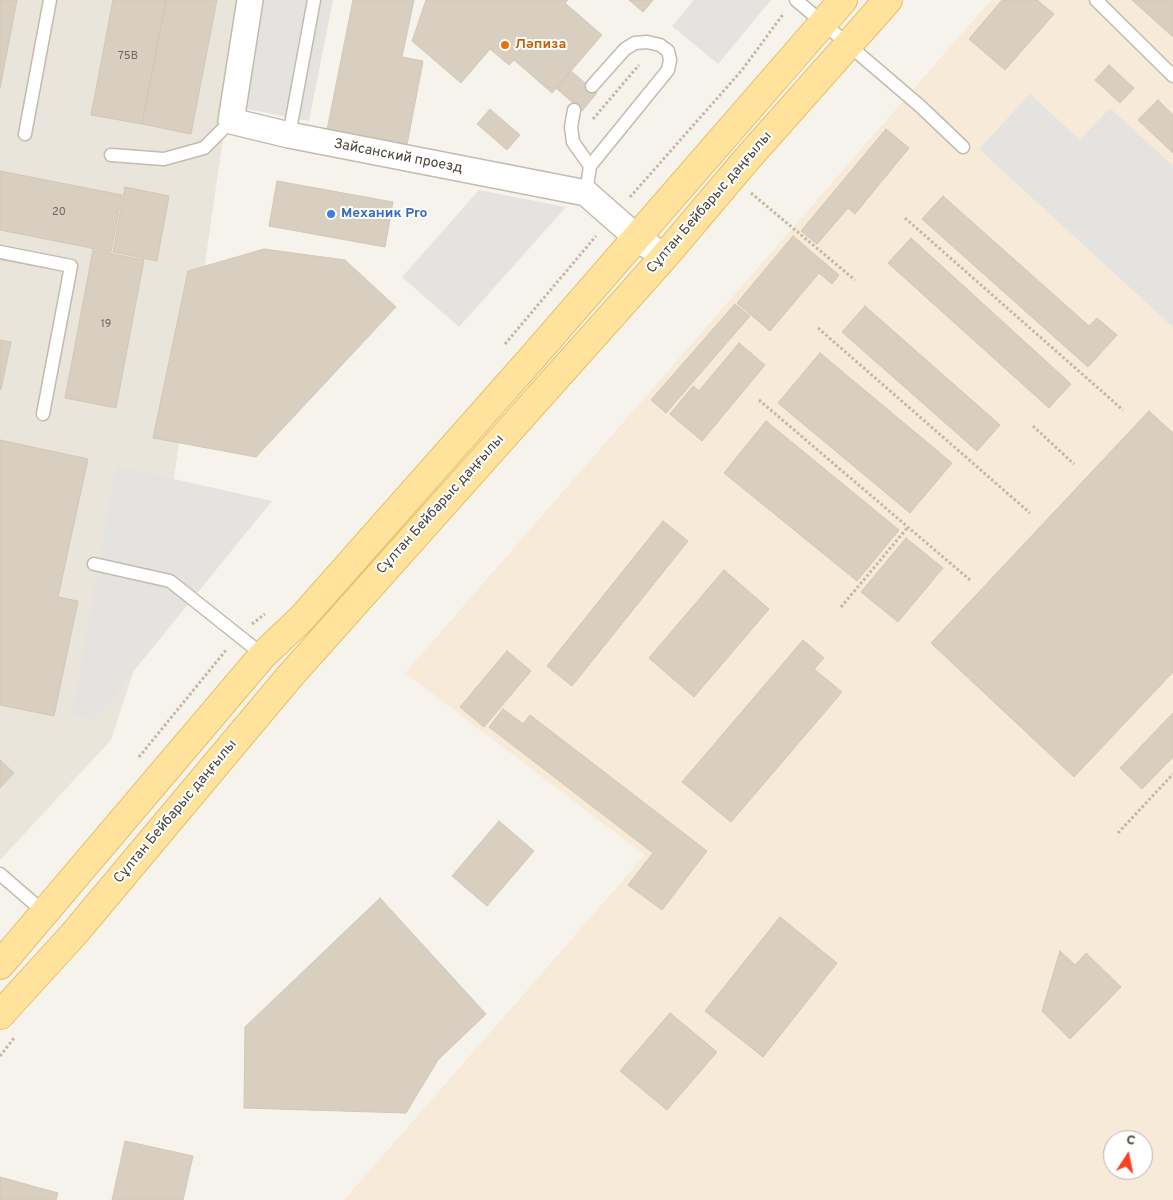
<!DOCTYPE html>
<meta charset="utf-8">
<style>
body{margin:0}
#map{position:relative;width:1173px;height:1200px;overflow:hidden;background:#f6f3ec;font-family:Overpass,sans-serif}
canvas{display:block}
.north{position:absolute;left:1103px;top:1130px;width:50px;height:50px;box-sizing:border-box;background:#fff;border:1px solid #b7b4b0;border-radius:50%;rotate:11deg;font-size:14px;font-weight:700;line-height:20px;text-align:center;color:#4b4439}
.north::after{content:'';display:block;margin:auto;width:18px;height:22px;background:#fc3f1d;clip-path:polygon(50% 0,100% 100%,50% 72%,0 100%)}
</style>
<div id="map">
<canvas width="1173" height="1200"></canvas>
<div class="north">С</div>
</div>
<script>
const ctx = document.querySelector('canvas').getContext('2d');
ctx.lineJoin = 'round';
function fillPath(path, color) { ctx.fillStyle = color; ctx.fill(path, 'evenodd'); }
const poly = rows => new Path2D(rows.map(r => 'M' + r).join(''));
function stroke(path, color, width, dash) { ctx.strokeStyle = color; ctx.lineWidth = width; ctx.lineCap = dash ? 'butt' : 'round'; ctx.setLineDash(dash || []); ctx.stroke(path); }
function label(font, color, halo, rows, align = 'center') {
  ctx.font = font + ' Overpass,sans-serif'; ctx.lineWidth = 4; ctx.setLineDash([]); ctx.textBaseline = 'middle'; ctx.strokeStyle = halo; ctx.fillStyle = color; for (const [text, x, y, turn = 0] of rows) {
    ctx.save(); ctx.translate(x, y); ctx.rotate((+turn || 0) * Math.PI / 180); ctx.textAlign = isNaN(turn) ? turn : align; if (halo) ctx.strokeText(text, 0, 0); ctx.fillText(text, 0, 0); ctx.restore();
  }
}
const residential = poly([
 [0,0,243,0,156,603,111,740,0,860]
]);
const commercial = poly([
 [991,0,1173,0,1173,1200,344,1200,645,855,405,673],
 [1113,1140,1143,1140,1143,1170,1113,1170]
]);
const parking = poly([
 [263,0,333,0,309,121,242,108],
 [694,0,771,0,718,64,672,26],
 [1030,94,1080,140,1110,108,1173,166,1173,327,979,149],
 [479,190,566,207,459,327,402,277],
 [116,466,272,501,94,720,72,714]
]);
const building = poly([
 [0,0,17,0,0,88,0,0],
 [113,0,166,0,142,124,91,115,113,0],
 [166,0,217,0,191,134,142,124,166,0],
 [353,0,414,0,402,57,423,61,407,145,327,130,353,0],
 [426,0,568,0,565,3,602,35,552,93,514,60,509,65,490,49,461,83,412,41,426,0],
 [629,0,653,0,643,12,629,0],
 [1002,0,1037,0,1054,14,1005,70,969,39,1002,0],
 [1132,0,1173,0,1173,37,1132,0],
 [1109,65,1134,88,1120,103,1095,80,1109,65],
 [571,71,597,93,582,111,556,88,571,71],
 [1158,100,1173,115,1173,153,1138,120,1158,100],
 [490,109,520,135,507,150,477,124,490,109],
 [886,129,909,148,855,214,848,208,817,244,801,231,886,129],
 [0,171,122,195,111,252,0,230,0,171],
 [277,181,393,202,385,247,269,226,277,181],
 [125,187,169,196,157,261,113,252,125,187],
 [943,196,1089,326,1097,318,1117,335,1088,367,922,219,943,196],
 [793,236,839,275,832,284,819,273,770,331,737,303,793,236],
 [911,238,1071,384,1049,408,888,263,911,238],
 [264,249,345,260,396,307,256,457,153,438,188,271,264,249],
 [93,250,144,260,116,408,65,398,93,250],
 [735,304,750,316,666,413,651,400,735,304],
 [865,306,1000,425,977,451,842,332,865,306],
 [0,340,11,342,1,389,0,389,0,340],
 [739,343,765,365,702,441,670,414,693,386,699,391,739,343],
 [820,353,952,463,910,513,778,403,820,353],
 [1149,411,1173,433,1173,672,1074,777,931,643,1149,411],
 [766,421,899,530,857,581,724,473,766,421],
 [0,440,88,459,58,597,78,601,54,716,0,705,0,440],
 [663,521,688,541,572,686,547,666,663,521],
 [906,538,943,568,898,622,861,592,906,538],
 [724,570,769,609,694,697,649,658,724,570],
 [803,640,824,658,814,669,842,692,731,822,682,782,803,640],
 [507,651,531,671,484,727,460,707,507,651],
 [503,709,523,724,530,715,707,851,662,910,628,885,653,853,489,727,503,709],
 [1173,713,1173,757,1142,789,1120,768,1173,713],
 [0,760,14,773,0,788,0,760],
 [499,821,534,851,487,906,452,876,499,821],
 [380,898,486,1014,438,1060,406,1113,244,1108,245,1027,380,898],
 [780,917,837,963,763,1057,705,1011,780,917],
 [1060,951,1075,965,1086,953,1121,987,1070,1039,1042,1011,1060,951],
 [670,1013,717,1052,667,1110,620,1071,670,1013],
 [125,1141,193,1156,183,1200,112,1200,125,1141],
 [0,1177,58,1193,56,1200,0,1200,0,1177]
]);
const path = poly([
 [593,119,639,65],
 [751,193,855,280],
 [630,197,742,70,784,13],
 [905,218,1123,410],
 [818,328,1030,513],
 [505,344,596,236],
 [759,400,970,580],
 [1033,426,1074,464],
 [841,607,908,527],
 [252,624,265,614],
 [139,757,227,649],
 [1118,833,1173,774],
 [0,1056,14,1038]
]);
const lane = poly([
 [796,0,920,106,963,147],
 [1096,0,1173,76],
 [574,110,571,127,573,142,590,166],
 [25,134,50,0],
 [289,135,314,0],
 [111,155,164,159,204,148,231,121],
 [586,193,590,166,668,70,670,60,668,51,660,45,647,42,635,43,625,49,592,86],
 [0,252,71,266,43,414],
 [94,564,170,581,263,655],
 [0,874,45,913]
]);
const street = poly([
 [250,0,231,121,289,135,586,193,636,237,664,257]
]);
const primary = poly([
 [0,965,263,655,302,618,532,358,843,0],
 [0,1015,73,935,290,676,664,257,747,159,888,0]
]);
const markers = [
 [505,45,5,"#e8710a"],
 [331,214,5,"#3f7fe0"]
];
const numberNames = [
 ["75В",128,57],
 ["20",59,213],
 ["19",106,325]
];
const foodNames = [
 ["Ләпиза",515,45]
];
const streetNames = [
 ["Зайсанский проезд",398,157,11],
 ["Сұлтан Бейбарыс даңғылы",710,203,-49],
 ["Сұлтан Бейбарыс даңғылы",441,505,-48],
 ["Сұлтан Бейбарыс даңғылы",176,812,-50]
];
const shopNames = [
 ["Механик Pro",341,214]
];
fillPath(residential, '#eae5da');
fillPath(commercial, '#f7ead8');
fillPath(parking, '#e5e3e0');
fillPath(building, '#d8cfc1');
stroke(building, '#d3c7b4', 1);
stroke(lane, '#c2bbae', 15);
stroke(street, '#c2bbae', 28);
stroke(primary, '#e6c16a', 30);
stroke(path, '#c4b79f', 3, [2.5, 2.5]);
stroke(lane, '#fff', 12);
stroke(street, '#fff', 25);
stroke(primary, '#ffe39c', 28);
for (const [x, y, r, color] of markers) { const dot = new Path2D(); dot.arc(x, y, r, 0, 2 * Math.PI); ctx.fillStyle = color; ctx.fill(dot); stroke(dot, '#fff', 2); }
label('11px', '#6e675b', null, numberNames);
label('bold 14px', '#c56008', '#fff', foodNames, 'left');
label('14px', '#4b4439', '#fff', streetNames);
label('bold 14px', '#366cbe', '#fff', shopNames, 'left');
</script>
